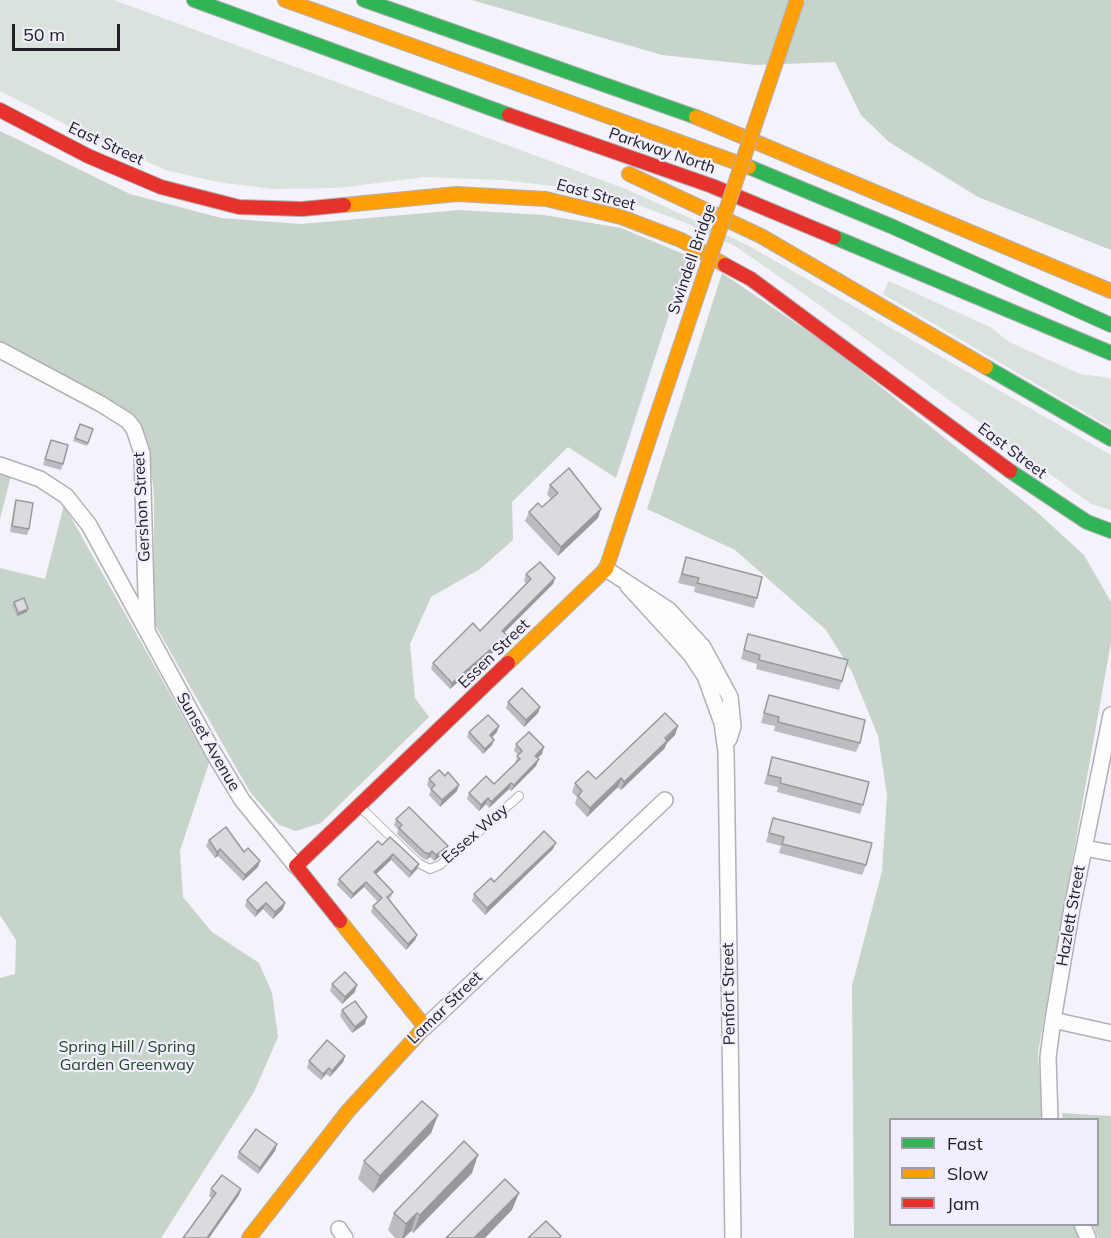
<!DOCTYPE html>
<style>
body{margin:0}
#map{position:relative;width:1111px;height:1238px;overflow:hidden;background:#f4f2fa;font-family:Mulish,sans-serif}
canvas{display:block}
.legend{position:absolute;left:889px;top:1118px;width:210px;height:108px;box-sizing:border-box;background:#f1effe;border:2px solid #9d9ca7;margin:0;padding:8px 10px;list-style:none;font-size:18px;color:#202025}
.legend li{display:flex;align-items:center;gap:12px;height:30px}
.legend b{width:30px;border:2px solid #9d9ca7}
.scale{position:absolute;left:12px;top:24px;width:108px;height:27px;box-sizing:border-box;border:3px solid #202025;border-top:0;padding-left:8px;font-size:18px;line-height:21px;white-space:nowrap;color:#202025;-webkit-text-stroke:4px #f1effe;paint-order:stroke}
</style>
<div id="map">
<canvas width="1111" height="1238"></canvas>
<ul class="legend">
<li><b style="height:8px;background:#30b455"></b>Fast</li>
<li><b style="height:8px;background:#ff9f0a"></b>Slow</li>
<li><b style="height:8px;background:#e5322d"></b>Jam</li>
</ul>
<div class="scale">50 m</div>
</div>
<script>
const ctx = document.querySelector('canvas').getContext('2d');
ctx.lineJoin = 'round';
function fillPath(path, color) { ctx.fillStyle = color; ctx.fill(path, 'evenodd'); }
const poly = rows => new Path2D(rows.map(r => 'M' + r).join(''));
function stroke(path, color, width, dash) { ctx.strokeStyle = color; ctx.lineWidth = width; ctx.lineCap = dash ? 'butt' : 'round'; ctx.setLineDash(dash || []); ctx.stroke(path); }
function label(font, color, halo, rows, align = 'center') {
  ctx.font = font + ' Mulish,sans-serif'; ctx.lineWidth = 4.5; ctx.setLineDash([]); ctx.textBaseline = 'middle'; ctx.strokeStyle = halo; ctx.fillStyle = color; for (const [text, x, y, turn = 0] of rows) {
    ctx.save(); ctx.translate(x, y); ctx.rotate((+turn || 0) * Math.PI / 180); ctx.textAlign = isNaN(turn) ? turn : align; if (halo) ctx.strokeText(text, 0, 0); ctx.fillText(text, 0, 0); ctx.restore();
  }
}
const green = poly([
 [0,0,114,0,626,189,701,223,751,247,1111,455,1111,510,1091,504,814,301,735,246,686,223,619,198,571,188,502,180,424,177,338,188,273,189,217,182,166,170,92,138,0,91],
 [889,281,992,328,1009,342,1080,374,1111,378,1111,428,883,294]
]);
const forest = poly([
 [472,0,1111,0,1111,250,978,197,889,142,861,115,835,62,756,65,662,55],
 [0,131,130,194,221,218,301,224,460,210,544,215,621,228,688,256,616,478,568,447,512,502,513,540,480,569,431,597,410,644,415,698,429,717,321,823,296,831,279,825,250,792,154,623,154,497,149,445,138,419,0,343],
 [722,273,831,347,1037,512,1084,555,1111,602,1111,642,1038,1053,1043,1119,890,1120,890,1224,1076,1225,1082,1238,854,1238,852,986,882,871,887,795,878,736,852,672,826,630,735,550,647,509],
 [0,473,11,476,0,519],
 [64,505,209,763,180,851,183,897,212,932,259,963,272,993,278,1037,254,1092,161,1238,0,1238,0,978,15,974,16,940,0,915,0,568,45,579],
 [1062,1113,1111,1116,1111,1238,1098,1238,1093,1225,1098,1224,1098,1120,1063,1119]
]);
const lane = poly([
 [359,806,418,863,430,869,440,865,458,850,519,796]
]);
const street = poly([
 [0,350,101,404,128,421,134,429,142,453,147,631],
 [0,465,40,479,66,496,89,525,213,752,242,800,296,866],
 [606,569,669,610,703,647,730,697,733,726,729,739],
 [628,586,691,655,705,676,722,723,726,751,733,1238],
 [1084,848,1111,853],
 [1053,1020,1111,1033],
 [425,1027,665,800],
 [1050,1120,1048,1057,1053,1020,1072,908,1111,715],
 [1082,1224,1088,1238],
 [339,1229,345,1238]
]);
const fast = poly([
 [194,0,509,115],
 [364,0,696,117],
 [749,167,891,226,1111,325],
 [834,237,1111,353],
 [986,367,1111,439],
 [1010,471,1087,522,1111,531]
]);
const slow = poly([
 [285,0,749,167],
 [696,117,1111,291],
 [629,174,761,236,986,367],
 [344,205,457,194,546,199,621,217,681,240,725,265],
 [508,663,606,569,653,427],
 [249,1238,348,1111,425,1027,340,921]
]);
const jam = poly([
 [0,110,88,156,161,187,239,207,302,209,344,205],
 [509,115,712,186,834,237],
 [725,265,751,279,1010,471],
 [340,921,296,866,508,663]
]);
const slowBridge = poly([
 [653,427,797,0]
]);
const wall = poly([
 [80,424,93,429,87,446,73,441],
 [51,440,63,464,61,470,43,465],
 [550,485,598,518,558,556,525,521,529,512,542,507,551,499,547,494],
 [16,500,29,529,27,535,10,532,14,506],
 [686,557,757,598,754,608,694,592,695,587,678,583],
 [526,574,555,578,553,584,504,633,505,642,450,689,431,669,433,663,480,631,526,583,524,581],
 [14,602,27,612,17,616,12,605],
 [748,634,842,681,839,690,756,669,757,664,741,659],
 [769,695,860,743,856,752,774,731,775,726,761,723],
 [508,702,540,707,538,713,524,727,506,708],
 [469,732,497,732,492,737,494,740,492,745,483,754,467,737],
 [675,735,667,743,664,749,621,790,618,787,587,817,575,804,577,797,572,792,575,783,596,779],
 [516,744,542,754,537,758,536,766,511,791,509,789,489,808,486,804,479,811,467,799,469,793,494,784,515,763,518,755,514,751],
 [772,757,863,805,860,814,777,792,778,787,764,784],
 [429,779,457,791,440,807,429,795,431,790,427,785],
 [773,818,866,865,862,875,779,853,781,846,766,842],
 [396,819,446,852,434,861,430,857,426,860,422,858,397,834,398,830,394,825],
 [209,840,244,852,258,867,243,881,218,856,215,858,206,846],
 [382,845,419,864,417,869,409,878,391,860,376,874,393,892,391,897,388,899,417,935,415,940,406,950,371,912,373,906,378,902,364,887,351,899,337,885,339,879],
 [553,849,485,915,472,901,474,894,494,882],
 [266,882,283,909,273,919,263,909,255,917,245,906,247,900],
 [332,984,355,992,342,1004,330,991],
 [342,1010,365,1024,352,1033,340,1016],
 [345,1056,343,1062,330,1077,326,1074,321,1080,307,1068,309,1061],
 [438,1115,431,1133,373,1193,358,1179,364,1161],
 [277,1144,275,1151,258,1174,237,1158,239,1152],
 [472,1173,413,1233,411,1231,404,1238,395,1238,388,1230,394,1213],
 [211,1189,239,1195,209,1238,183,1238,212,1198,209,1196]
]);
const shadedWall = poly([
 [601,509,598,518,558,556,561,547],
 [555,578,553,584,500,637,502,631],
 [28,609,27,612,17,616,18,613],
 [507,635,505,642,450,689,452,683],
 [540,707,538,713,524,727,526,720],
 [499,726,497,732,488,741,490,735],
 [678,726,675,735,667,743,664,749,621,790,624,782],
 [494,740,492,745,483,754,485,749],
 [544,747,542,754,533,762,535,756],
 [539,759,536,766,511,791,514,785],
 [621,778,618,787,587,817,590,808],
 [511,783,509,789,489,808,491,802],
 [459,785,457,791,440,807,442,800],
 [488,798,486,804,479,811,481,805],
 [556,843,553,849,485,915,487,908],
 [448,846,446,852,434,861,436,855],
 [220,849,218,856,215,858,217,852],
 [432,851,430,857,426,860,429,854],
 [393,854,391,860,372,878,374,872],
 [260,861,258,867,243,881,245,875],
 [419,864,417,869,409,878,411,872],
 [366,882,364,887,351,899,353,894],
 [266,903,263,909,255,917,257,911],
 [285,903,283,909,273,919,275,912],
 [417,935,415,940,406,950,408,944],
 [357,985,355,992,342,1004,345,997],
 [367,1017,365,1024,352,1033,355,1027],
 [345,1056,343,1062,330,1077,332,1071],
 [329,1068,326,1074,321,1080,323,1074],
 [438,1115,431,1133,373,1193,380,1176],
 [277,1144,275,1151,258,1174,260,1168],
 [478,1155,472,1173,413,1233,420,1215],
 [241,1189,239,1195,209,1238,207,1238],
 [519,1193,512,1210,485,1238,474,1238],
 [417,1213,411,1231,404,1238,402,1238,406,1224]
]);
const building = poly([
 [80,424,93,429,88,443,75,438,80,424],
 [51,440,68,445,63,464,45,459,51,440],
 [569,468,601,509,561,547,529,512,538,503,542,507,558,493,550,485,569,468],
 [16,500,33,503,29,529,12,526,16,500],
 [686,557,762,577,757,598,697,583,699,578,682,574,686,557],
 [540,562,555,578,502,631,507,635,452,683,433,663,473,623,480,631,531,579,526,574,540,562],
 [24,598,28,609,18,613,14,602,24,598],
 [748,634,848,660,842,681,759,660,760,655,744,650,748,634],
 [522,688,540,707,526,720,508,702,522,688],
 [769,695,865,720,860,743,778,722,779,717,764,713,769,695],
 [665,713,678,726,665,738,667,741,624,782,621,778,590,808,578,796,582,791,575,783,588,771,596,779,665,713],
 [488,715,499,726,490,735,494,740,485,749,469,732,488,715],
 [529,732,544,747,535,756,539,759,514,785,511,783,491,802,488,798,481,805,469,793,486,776,494,784,520,759,517,756,522,751,516,744,529,732],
 [772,757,869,782,863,805,780,783,781,778,768,775,772,757],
 [439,770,445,776,448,772,459,785,442,800,431,789,435,785,429,779,439,770],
 [409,807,448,846,436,855,432,851,429,854,424,852,399,828,402,825,396,819,409,807],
 [773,818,872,843,866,865,782,844,784,837,769,833,773,818],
 [226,827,244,852,248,848,260,861,245,875,220,849,217,852,209,840,226,827],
 [544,831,556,843,487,908,474,894,491,878,494,882,544,831],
 [390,837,419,864,411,872,393,854,374,872,393,892,387,897,417,935,408,944,373,906,382,898,366,882,353,894,339,879,378,841,382,845,390,837],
 [266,882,285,903,275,912,266,903,257,911,247,900,266,882],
 [345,972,357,985,345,997,332,984,345,972],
 [355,1001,367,1017,355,1027,342,1010,355,1001],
 [327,1040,345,1056,332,1071,329,1068,323,1074,309,1061,327,1040],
 [422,1101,438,1115,380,1176,364,1161,422,1101],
 [256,1129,277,1144,260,1168,239,1152,256,1129],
 [464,1141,478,1155,420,1215,417,1213,406,1224,394,1213,464,1141],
 [222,1175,241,1189,207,1238,183,1238,216,1193,211,1189,222,1175],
 [505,1179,519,1193,474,1238,446,1238,505,1179],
 [546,1221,561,1236,559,1238,528,1238,546,1221]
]);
const streetNames = [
 ["East Street",106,144,25],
 ["Parkway North",662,151,19],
 ["East Street",596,195,15],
 ["Swindell Bridge",692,259,-71],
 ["East Street",1012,451,37],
 ["Gershon Street",142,507,-93],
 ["Essen Street",494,654,-44],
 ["Sunset Avenue",208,742,60],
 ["Essex Way",475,834,-41],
 ["Hazlett Street",1071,916,-80],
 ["Penfort Street",729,994,-91],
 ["Lamar Street",445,1008,-44]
];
const parkNames = [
 ["Spring Hill / Spring",127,1047],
 ["Garden Greenway",127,1065]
];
fillPath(green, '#dae2dd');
fillPath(forest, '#c7d4ca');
stroke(lane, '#b1b0b6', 10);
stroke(street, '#b1b0b6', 18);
stroke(fast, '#b1b0b6', 16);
stroke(slow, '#b1b0b6', 16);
stroke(jam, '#b1b0b6', 16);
stroke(lane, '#fdfdfe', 8);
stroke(street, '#fdfdfe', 15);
stroke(fast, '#30b455', 14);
stroke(slow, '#ff9f0a', 14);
stroke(jam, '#e5322d', 14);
stroke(slowBridge, '#b1b0b6', 16, []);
stroke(slowBridge, '#ff9f0a', 14);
fillPath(wall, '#bbbbc1');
fillPath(shadedWall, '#99999d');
fillPath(building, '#dadae0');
stroke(building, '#99999d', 1.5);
label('16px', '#202025', '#f1effe', streetNames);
label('16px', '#224925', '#f1effe', parkNames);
</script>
